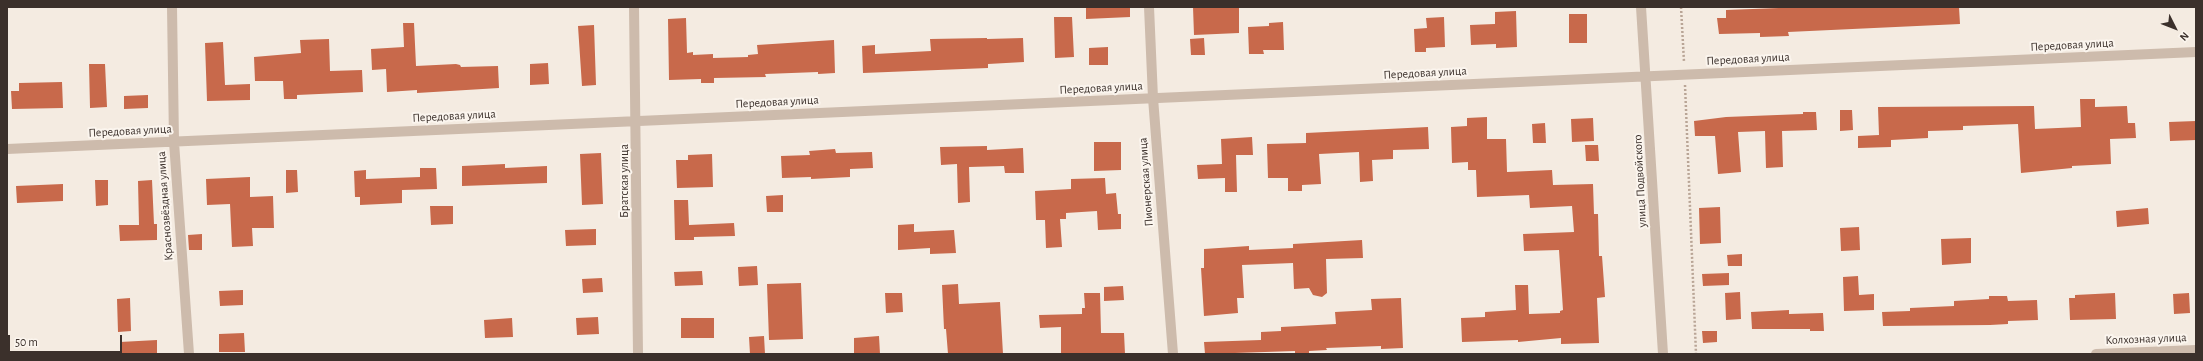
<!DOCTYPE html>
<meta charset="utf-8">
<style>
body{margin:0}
#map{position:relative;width:2203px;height:361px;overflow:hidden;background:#f4ebe1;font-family:"Alegreya Sans",sans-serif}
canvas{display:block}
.frame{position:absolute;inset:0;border:8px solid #3b302b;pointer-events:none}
.north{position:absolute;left:2155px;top:8px;width:40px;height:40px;-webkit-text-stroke:3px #fbf5ee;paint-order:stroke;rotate:132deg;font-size:11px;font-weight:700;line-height:16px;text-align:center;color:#3b302b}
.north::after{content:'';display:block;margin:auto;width:14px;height:18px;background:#3b302b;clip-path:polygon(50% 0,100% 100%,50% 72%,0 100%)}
.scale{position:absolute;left:8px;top:335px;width:114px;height:18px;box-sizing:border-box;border:2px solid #3b302b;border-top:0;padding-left:5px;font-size:12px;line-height:14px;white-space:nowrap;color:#3b302b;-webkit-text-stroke:3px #fbf5ee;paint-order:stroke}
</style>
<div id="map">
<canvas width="2203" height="361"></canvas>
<div class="frame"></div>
<div class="north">N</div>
<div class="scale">50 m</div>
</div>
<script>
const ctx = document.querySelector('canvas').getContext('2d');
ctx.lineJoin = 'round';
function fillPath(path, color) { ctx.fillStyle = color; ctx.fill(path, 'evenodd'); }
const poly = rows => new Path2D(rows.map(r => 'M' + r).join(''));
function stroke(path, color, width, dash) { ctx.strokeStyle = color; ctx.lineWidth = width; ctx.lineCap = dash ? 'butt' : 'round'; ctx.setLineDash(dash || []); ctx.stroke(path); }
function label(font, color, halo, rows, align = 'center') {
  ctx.font = font + ' "Alegreya Sans",sans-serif'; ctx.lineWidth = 4; ctx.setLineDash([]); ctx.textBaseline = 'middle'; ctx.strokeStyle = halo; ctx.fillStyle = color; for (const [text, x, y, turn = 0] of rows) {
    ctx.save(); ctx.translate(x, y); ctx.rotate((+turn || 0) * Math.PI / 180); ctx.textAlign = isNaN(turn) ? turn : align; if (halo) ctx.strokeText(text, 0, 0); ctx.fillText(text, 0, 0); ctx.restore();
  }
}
const building = poly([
 [1086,7,1130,7,1130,17,1086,19],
 [1193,7,1239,7,1239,33,1194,35],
 [1805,7,1959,7,1960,24,1788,32,1789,36,1760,37,1760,33,1719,34,1717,18,1726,18,1726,10],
 [1516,11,1517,47,1496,48,1496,44,1471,45,1470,25,1495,24,1495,12],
 [1569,14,1587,14,1587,43,1569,43],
 [1054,17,1072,17,1074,57,1055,58],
 [1444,17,1445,47,1426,48,1426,52,1415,52,1414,29,1427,28,1426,18],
 [686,18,687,53,693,52,693,55,713,54,713,58,748,57,748,55,758,54,757,45,834,40,835,73,818,74,818,72,765,74,766,77,714,78,714,83,701,83,701,79,669,80,668,19],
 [1283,22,1284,50,1263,50,1264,54,1249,54,1248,27,1269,26,1269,23],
 [403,23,414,23,416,66,456,64,460,65,461,67,498,66,499,88,417,93,417,90,387,92,386,69,372,70,371,49,404,47],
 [594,25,596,85,582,86,578,26],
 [987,38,987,39,1023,38,1024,62,988,64,988,68,863,73,862,46,875,45,875,54,931,51,930,39],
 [1204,38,1205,55,1191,55,1190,39],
 [329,39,330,71,362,70,363,92,297,95,297,99,284,99,283,81,255,81,254,57,301,53,300,40],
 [223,42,225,85,250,84,250,100,207,101,205,43],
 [1108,47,1108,65,1089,65,1089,48],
 [548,63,549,84,530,85,530,64],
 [89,64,105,64,107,107,90,108],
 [62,82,63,108,12,109,11,91,19,91,19,83],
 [148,95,148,108,124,109,124,96],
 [2080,99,2095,99,2095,107,2127,106,2128,123,2135,123,2136,138,2110,139,2111,164,2072,166,2072,168,2021,173,2018,124,1963,126,1963,130,1928,131,1928,138,1891,140,1891,147,1858,148,1858,136,1879,135,1878,107,2034,106,2035,129,2081,127],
 [1840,110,1852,110,1853,130,1840,131],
 [1803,112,1816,112,1817,130,1782,131,1783,167,1766,168,1765,131,1738,132,1741,172,1718,174,1715,136,1695,136,1694,121,1726,117,1803,114],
 [1487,117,1487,139,1506,139,1507,172,1552,170,1553,185,1593,184,1594,214,1598,214,1599,256,1602,256,1605,297,1597,298,1599,343,1561,344,1561,338,1518,342,1518,340,1462,342,1461,318,1485,317,1485,312,1516,310,1515,285,1528,285,1529,314,1560,313,1560,311,1563,310,1559,250,1524,251,1523,234,1574,232,1572,206,1530,208,1529,195,1477,197,1476,170,1468,170,1468,162,1452,163,1451,127,1467,126,1467,118],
 [1593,118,1594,141,1572,142,1571,119],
 [2196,121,2196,140,2170,141,2169,122],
 [1545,123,1546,143,1533,143,1532,124],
 [1428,127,1429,149,1393,150,1393,159,1372,160,1373,181,1360,182,1359,152,1319,154,1321,184,1302,185,1302,191,1288,191,1288,178,1268,178,1267,144,1306,143,1306,133],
 [1252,137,1253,155,1236,155,1237,192,1225,192,1225,178,1198,179,1197,165,1222,164,1221,139],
 [1094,142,1121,142,1121,170,1094,171],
 [1585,145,1598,145,1599,161,1586,161],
 [987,146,987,150,1023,148,1024,173,1005,173,1004,166,969,167,970,202,958,203,957,164,941,165,940,147],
 [835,149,836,153,872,152,873,168,850,169,850,177,811,179,811,177,782,178,781,156,810,155,809,151],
 [601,153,603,204,582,205,580,154],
 [712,154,713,187,677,188,676,160,688,160,688,155],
 [505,164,505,168,547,166,547,183,462,186,462,166],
 [420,168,436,168,437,189,402,190,402,203,360,205,360,197,355,197,354,171,366,170,366,179,420,177],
 [286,170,297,170,298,192,286,193],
 [250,177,250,197,273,196,274,228,252,228,253,246,232,247,230,204,207,205,206,179],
 [1105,178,1106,194,1116,193,1118,214,1121,214,1121,229,1098,230,1097,211,1066,213,1066,219,1060,219,1062,247,1046,248,1045,220,1036,220,1035,191,1071,189,1071,179],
 [95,180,108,180,108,205,96,206],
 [152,180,154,224,157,224,157,240,120,241,119,225,139,225,138,181],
 [63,184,63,201,17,203,16,186],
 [783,195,783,212,767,212,766,196],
 [674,200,688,200,689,225,734,223,735,236,694,237,694,240,675,240],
 [430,206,453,206,453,224,431,225],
 [1720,207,1721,243,1700,244,1699,208],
 [2148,208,2149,224,2117,227,2116,211],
 [914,224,914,232,954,230,956,253,930,254,930,248,898,250,898,225],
 [1859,227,1860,250,1841,251,1840,228],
 [596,229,596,245,566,246,565,230],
 [202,234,202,250,189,250,188,235],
 [1971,238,1971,263,1942,265,1941,239],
 [1362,240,1363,258,1326,259,1327,293,1322,297,1313,295,1309,288,1294,289,1293,263,1242,265,1244,298,1237,298,1238,313,1204,316,1201,268,1204,268,1204,249,1249,246,1249,250,1293,248,1293,244],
 [1742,254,1742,266,1728,266,1727,255],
 [757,266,758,285,739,286,738,267],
 [702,271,703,285,675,286,674,272],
 [1729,273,1729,285,1703,286,1702,274],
 [1858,276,1859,295,1874,294,1874,310,1844,311,1843,277],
 [602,278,603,292,583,293,582,279],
 [801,283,803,339,769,340,767,284],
 [958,284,959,304,1000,302,1003,354,948,354,946,329,944,329,942,285],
 [1123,286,1124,300,1104,301,1104,287],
 [243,290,243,305,220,306,219,291],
 [1740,292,1741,319,1726,320,1725,293],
 [885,293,902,293,903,312,886,313],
 [1084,293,1100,293,1101,333,1124,333,1125,354,1061,354,1061,327,1040,328,1039,315,1082,314,1082,308,1085,308],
 [2115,293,2116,319,2070,320,2069,298,2075,298,2075,295],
 [2189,293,2190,313,2174,314,2173,294],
 [1989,296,2007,296,2008,301,2037,300,2038,320,2008,321,2008,324,1990,325,1883,326,1882,312,1910,311,1910,308,1954,306,1954,301,1989,299],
 [130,298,131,331,118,332,117,299],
 [1401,298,1403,348,1381,349,1381,346,1326,348,1327,350,1309,351,1309,354,1295,354,1295,351,1205,354,1204,342,1261,340,1261,332,1281,331,1281,327,1336,324,1335,312,1372,310,1371,299],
 [1789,310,1789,314,1823,313,1824,331,1810,331,1810,329,1752,329,1751,312],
 [598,317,599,334,577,335,576,318],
 [512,318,513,337,485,338,484,320],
 [681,318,714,318,714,338,681,338],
 [1702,331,1717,331,1717,342,1703,343],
 [244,333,245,352,219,352,219,334],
 [764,336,765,354,750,354,749,337],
 [879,336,880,354,854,354,854,338],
 [157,340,157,354,121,354,120,342]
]);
const path = poly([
 [1681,7,1684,62],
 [1685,85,1696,354]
]);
const minor = poly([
 [172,7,174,142,189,354],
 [634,7,638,354],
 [1149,7,1153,98,1173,354],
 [1641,7,1663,354],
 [7,149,2196,52],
 [2096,354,2196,350]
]);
const streetNames = [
 ["Передовая улица",2072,45,-3],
 ["Передовая улица",1748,59,-3],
 ["Передовая улица",1425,73,-3],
 ["Передовая улица",1101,88,-3],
 ["Передовая улица",777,102,-3],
 ["Передовая улица",454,116,-3],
 ["Передовая улица",130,131,-3],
 ["Братская улица",624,181,-90],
 ["улица Подвойского",1640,181,-93],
 ["Пионерская улица",1146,182,-94],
 ["Краснозвёздная улица",165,206,-94],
 ["Колхозная улица",2146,339,-2]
];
fillPath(building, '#c8694b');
stroke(path, '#b9a596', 2.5, [2, 2]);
stroke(minor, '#cdbbac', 10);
label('12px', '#3b302b', '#fbf5ee', streetNames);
</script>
